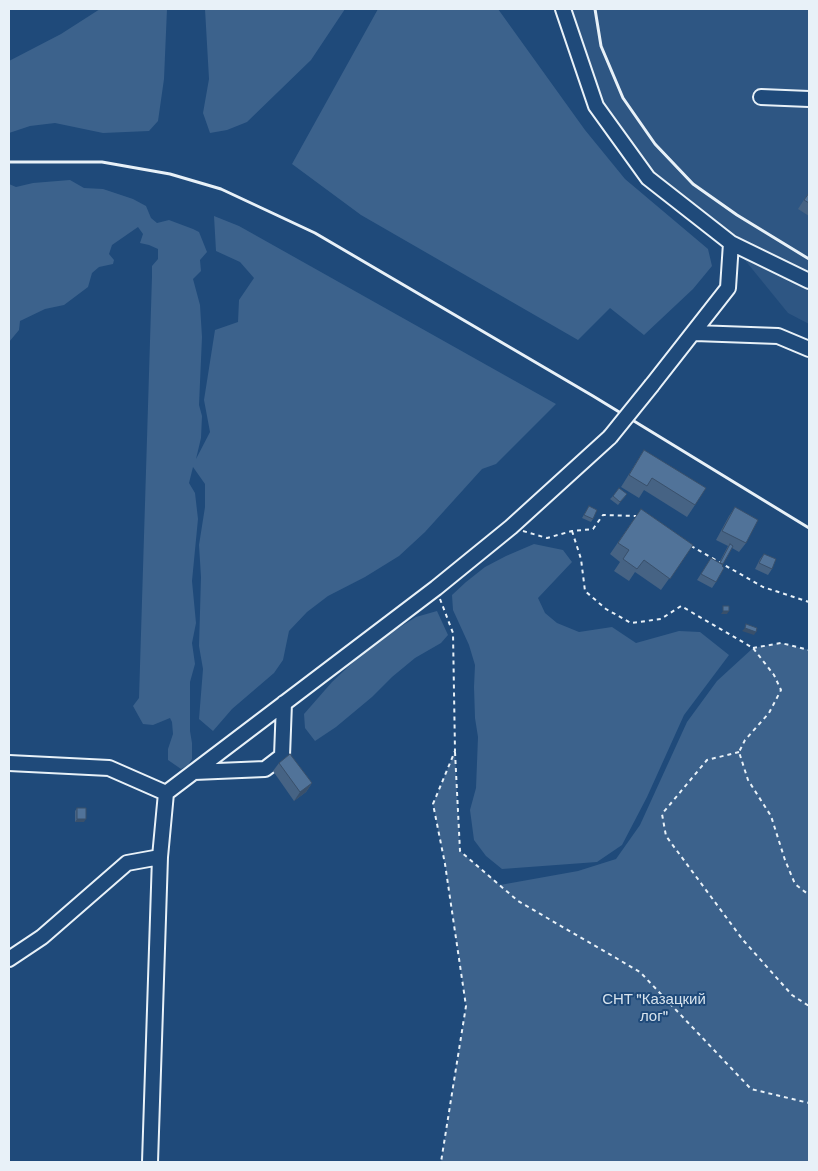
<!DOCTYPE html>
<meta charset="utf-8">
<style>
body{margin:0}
#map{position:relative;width:818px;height:1171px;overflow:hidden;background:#1f4a7a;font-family:Itim,sans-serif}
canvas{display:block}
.frame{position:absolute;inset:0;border:10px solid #e8f1f8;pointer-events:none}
</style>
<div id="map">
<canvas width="818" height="1171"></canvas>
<div class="frame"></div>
</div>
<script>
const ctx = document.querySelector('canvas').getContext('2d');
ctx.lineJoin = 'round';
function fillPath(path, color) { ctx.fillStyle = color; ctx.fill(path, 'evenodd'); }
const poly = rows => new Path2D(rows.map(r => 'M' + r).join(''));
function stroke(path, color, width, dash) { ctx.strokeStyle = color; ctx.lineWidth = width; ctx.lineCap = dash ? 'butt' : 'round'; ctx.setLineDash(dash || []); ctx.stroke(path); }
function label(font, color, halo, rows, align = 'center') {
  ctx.font = font + ' Itim,sans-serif'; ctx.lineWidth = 4; ctx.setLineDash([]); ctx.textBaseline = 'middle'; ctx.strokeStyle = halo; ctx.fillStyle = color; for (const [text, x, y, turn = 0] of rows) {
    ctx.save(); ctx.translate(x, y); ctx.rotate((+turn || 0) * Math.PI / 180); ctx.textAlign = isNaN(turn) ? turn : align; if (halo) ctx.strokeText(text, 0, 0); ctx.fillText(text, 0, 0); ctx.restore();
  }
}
const built = poly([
 [563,9,809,9,809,324,788,313,731,243,648,178,596,106]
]);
const green = poly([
 [100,9,167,9,164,79,158,121,149,131,103,133,55,123,30,126,9,133,9,61,61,34],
 [205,9,345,9,311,60,247,122,227,130,210,133,203,113,209,79],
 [378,9,498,9,585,130,625,179,708,249,712,266,693,289,644,335,610,308,578,340,361,215,292,164],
 [70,180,84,188,103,189,133,199,146,206,151,218,157,223,169,220,193,229,199,232,207,252,200,260,201,271,193,279,200,305,202,337,199,405,202,416,201,438,196,459,210,432,204,400,215,330,238,322,239,300,254,278,240,262,216,251,214,216,239,226,556,404,496,464,482,469,425,532,399,556,365,577,328,596,307,612,289,631,283,660,274,673,232,709,213,731,199,719,203,669,199,646,201,577,199,545,205,507,205,484,193,467,189,483,195,493,198,519,192,581,196,623,192,643,195,664,190,682,190,731,192,743,192,759,188,765,181,769,168,760,168,749,173,734,172,722,170,718,153,725,143,724,133,706,139,698,152,276,152,266,158,259,158,249,149,245,140,243,143,234,138,227,112,245,109,254,114,260,113,264,99,267,92,273,88,287,64,305,45,309,20,321,19,330,9,342,9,184,16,187,33,183],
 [534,544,563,550,572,562,538,598,545,613,557,623,579,632,612,627,636,643,679,631,700,632,729,655,684,715,647,797,622,845,597,862,502,869,486,856,474,840,470,810,476,788,478,737,475,718,474,687,475,665,469,645,453,610,452,595,466,582,485,567,506,556],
 [437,611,448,635,441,643,415,658,392,677,372,697,336,727,315,741,305,728,304,714,332,682,365,651,389,634,416,617],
 [781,643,809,650,809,1162,441,1162,466,1006,445,864,433,804,455,751,460,851,500,885,578,871,616,859,640,825,687,722,717,681,753,648]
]);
const path = poly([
 [523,531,547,538,572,531,593,529,603,515,637,516],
 [572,531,581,559,585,591,606,609,631,623,661,619,681,606,753,648,774,675,781,690,769,713,745,740,739,752,748,780,771,816,785,860,795,884,809,895],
 [691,546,763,587,809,602],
 [440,599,453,633,455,751,433,804,445,864,466,1006,441,1162],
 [753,648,781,643,809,650],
 [455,752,460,851,518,901,640,972,751,1089,809,1103],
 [739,752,707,760,662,814,666,836,743,940,792,995,809,1006]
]);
const minor = poly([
 [563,9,596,106,648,178,731,243,728,288,652,385],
 [761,97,809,99],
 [731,243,809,281],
 [695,333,778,336,809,349],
 [9,763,109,768,166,793],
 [194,772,265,769,282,756,284,703],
 [9,959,42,937,127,863,160,857],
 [150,1162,160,857,166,793,436,588,511,527,610,437]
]);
const rail = poly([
 [595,9,601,46,623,98,655,144,693,184,737,215,809,259],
 [9,162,102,162,170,174,221,189,315,233,593,396,809,528]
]);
const minorBridge = poly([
 [610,437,652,385]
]);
const wall = poly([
 [809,192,809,216,798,209],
 [644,450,695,505,687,517,644,490,639,498,621,487],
 [627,494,618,505,610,499,613,496],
 [589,506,593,519,591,522,582,518],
 [735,507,746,543,739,552,732,548,722,566,716,582,712,588,697,580,711,558,719,563,728,546,716,540,729,516],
 [641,509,693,545,661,590,635,572,629,581,614,571,620,562,610,554],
 [764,554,772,569,768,575,755,569,760,559],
 [279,763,312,783,306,792,294,801,273,771],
 [77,808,84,822,75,822,75,811]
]);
const shadedWall = poly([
 [723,611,729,611,727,614,721,614],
 [745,628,756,632,754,635,742,631],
 [312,783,306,792,294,801,300,792],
 [77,819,86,819,84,822,75,822]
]);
const building = poly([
 [809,193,809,203,804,200,809,193],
 [644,450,706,488,695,505,652,478,647,486,629,475,644,450],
 [619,488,627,494,620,502,613,496,619,488],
 [589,506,597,510,593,519,584,515,589,506],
 [735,507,758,520,746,543,722,531,735,507],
 [641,509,693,545,670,579,644,560,637,569,623,559,629,550,618,543,641,509],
 [730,544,733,546,723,564,720,563,730,544],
 [764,554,776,559,772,569,759,563,764,554],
 [711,558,723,565,722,566,724,568,716,582,701,574,711,558],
 [723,606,729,606,729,611,723,611,723,606],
 [746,624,757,628,756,632,745,628,746,624],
 [290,754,312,783,300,792,279,763,290,754],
 [77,808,86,808,86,819,77,819,77,808]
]);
const parkNames = [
 ["СНТ \"Казацкий",654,1000],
 ["лог\"",654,1017]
];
fillPath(built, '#2e5683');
fillPath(green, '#3c628c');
stroke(minor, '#e8f1f8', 18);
stroke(path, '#e8f1f8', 2, [4, 4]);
stroke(minor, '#1f4a7a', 14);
stroke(rail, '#e8f1f8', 3);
stroke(minorBridge, '#e8f1f8', 18, []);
stroke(minorBridge, '#1f4a7a', 14);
fillPath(wall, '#466384');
fillPath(shadedWall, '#39506b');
fillPath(building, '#517399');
stroke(building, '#39506b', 1);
label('15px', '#d7e3ed', '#1f4a7a', parkNames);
</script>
